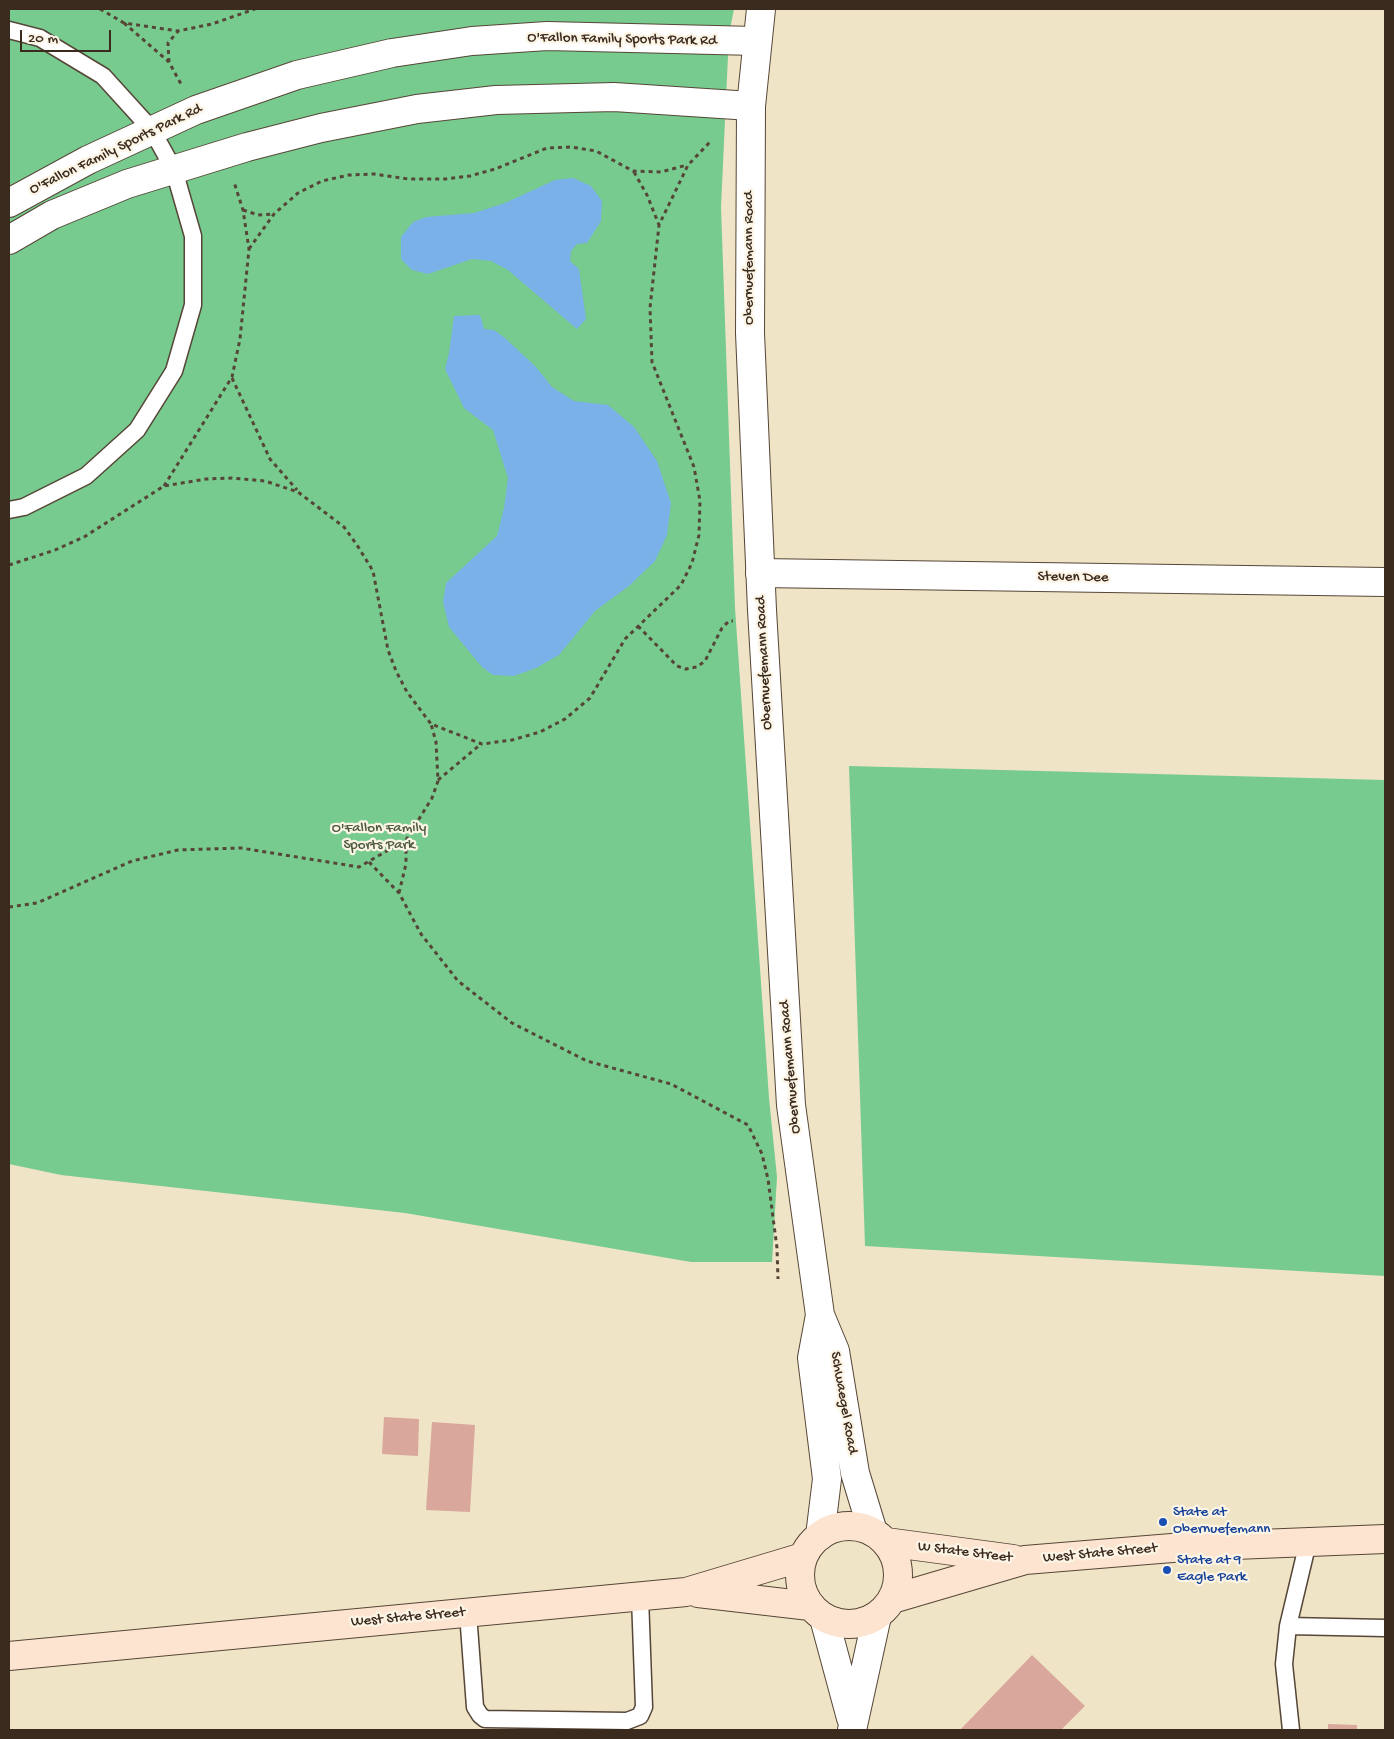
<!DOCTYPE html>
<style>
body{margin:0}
#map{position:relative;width:1394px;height:1739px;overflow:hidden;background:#efe4c6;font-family:"Gochi Hand",sans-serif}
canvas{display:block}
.frame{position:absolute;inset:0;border:10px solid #3b2a1e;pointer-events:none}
.scale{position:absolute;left:20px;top:30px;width:91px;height:22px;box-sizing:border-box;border:2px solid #3b2a1e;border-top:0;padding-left:6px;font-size:15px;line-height:18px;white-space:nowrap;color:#3b2a1e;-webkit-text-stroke:4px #fcf5e5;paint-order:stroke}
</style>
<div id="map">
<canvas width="1394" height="1739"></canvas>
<div class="frame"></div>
<div class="scale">20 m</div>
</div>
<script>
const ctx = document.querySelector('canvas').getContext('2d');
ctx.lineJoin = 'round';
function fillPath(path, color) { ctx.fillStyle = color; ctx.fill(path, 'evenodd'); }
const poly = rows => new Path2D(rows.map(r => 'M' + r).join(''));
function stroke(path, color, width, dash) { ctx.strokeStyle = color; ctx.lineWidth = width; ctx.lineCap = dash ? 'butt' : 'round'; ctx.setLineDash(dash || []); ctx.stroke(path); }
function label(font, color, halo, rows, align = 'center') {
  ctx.font = font + ' "Gochi Hand",sans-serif'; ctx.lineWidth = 4.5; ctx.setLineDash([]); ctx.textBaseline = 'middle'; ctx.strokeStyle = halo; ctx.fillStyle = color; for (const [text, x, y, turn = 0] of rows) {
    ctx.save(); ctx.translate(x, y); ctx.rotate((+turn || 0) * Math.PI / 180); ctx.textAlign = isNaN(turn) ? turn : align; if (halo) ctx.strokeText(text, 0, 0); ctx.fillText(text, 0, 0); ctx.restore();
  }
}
const green = poly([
 [9,9,734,9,729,34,721,207,735,608,769,1098,777,1177,772,1262,691,1262,405,1213,61,1175,9,1164],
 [849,766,1385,780,1385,1276,865,1246]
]);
const water = poly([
 [573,178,591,186,602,201,601,221,587,243,577,244,571,251,570,261,579,269,586,319,577,329,508,270,491,261,472,259,428,274,412,270,401,259,401,237,413,222,426,217,474,213,505,203,555,180],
 [480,315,484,329,494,330,505,338,536,367,552,387,574,401,608,405,634,427,657,461,671,503,667,535,655,561,629,586,595,611,559,655,536,668,514,676,493,675,482,667,449,627,443,602,446,583,497,536,504,508,508,478,493,430,464,408,445,369,449,353,454,316]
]);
const building = poly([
 [384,1417,419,1419,418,1456,382,1454],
 [432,1422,475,1425,470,1512,426,1510],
 [1032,1655,1085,1706,1061,1730,960,1730],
 [1328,1724,1357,1725,1357,1730,1328,1730]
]);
const path = poly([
 [100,9,124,23,178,31,212,24,255,9],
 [124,23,169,62,181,84],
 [169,62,168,43,178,31],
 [634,172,647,195,659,225],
 [243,210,258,215,274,214],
 [249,249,274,214,298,193,322,181,349,175,374,174,408,179,445,179,470,176,495,169,547,148,571,147,596,151,633,171,661,172,687,165],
 [232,378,270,459,297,490],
 [164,486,232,377,240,339,249,249,243,210,234,182],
 [9,565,55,550,84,537,164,486,206,479,232,478,265,481,298,492,344,527,357,545,373,571,388,650,396,671,407,692,431,724,482,744,512,740,540,732,565,719,590,698,625,639,681,585,692,563,699,535,700,501,694,467,652,362,650,308,659,225,688,165,710,142],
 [638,626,677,666,686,669,697,667,705,661,722,628,729,621,733,621],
 [438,780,481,744],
 [369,862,399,893,421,934,458,981,512,1023,587,1061,671,1084,748,1125,762,1154,768,1179,777,1248,778,1279],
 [399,893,406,864,406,840],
 [9,907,37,903,132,861,178,850,241,848,359,867,406,840,432,798,438,781,436,742,431,724]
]);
const service = poly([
 [9,30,40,38,103,76,152,130,174,170,193,236,193,305,174,371,137,430,86,476,24,507,9,510],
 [468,1613,475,1707,480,1715,485,1719,627,1721,640,1716,644,1707,640,1597],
 [1288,1626,1385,1628],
 [1291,1730,1284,1664,1288,1626,1308,1542]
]);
const minor = poly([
 [9,203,88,160,196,110,297,75,392,53,472,41,547,36,756,41],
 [9,240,52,215,127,184,247,147,321,128,417,109,496,100,614,97,751,106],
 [760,573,1385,582]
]);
const tertiary = poly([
 [761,9,751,106,750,333,762,610,791,1105,820,1315,835,1351,855,1473,873,1532],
 [820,1536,827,1479,812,1358,820,1315],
 [824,1618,851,1718],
 [852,1730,877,1616]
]);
const secondary = poly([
 '800 1575a49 49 0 1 1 98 0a49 49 0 1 1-98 0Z',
 [886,1542,1013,1559],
 [698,1593,810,1606],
 [892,1599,1025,1560,1184,1547,1385,1539],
 [9,1656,686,1592,803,1557]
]);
const markers = [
 [1163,1522,5,"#1a4fb4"],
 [1167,1570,5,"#1a4fb4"]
];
const streetNames = [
 ["O'Fallon Family Sports Park Rd",622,40,1],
 ["O'Fallon Family Sports Park Rd",116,150,-26],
 ["Obernuefemann Road",750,258,-90],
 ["Steven Dee",1073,578,1],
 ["Obernuefemann Road",765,663,-93],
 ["Obernuefemann Road",791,1067,-95],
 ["Schwaegel Road",843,1403,80],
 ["W State Street",965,1553,7],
 ["West State Street",1100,1554,-5],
 ["West State Street",408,1618,-5]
];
const parkNames = [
 ["O'Fallon Family",379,829],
 ["Sports Park",379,846]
];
const transitNames = [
 ["State at",1173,1513],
 ["Obernuefemann",1173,1530],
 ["State at 9",1177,1561],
 ["Eagle Park",1177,1578]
];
fillPath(green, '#77cb8e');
fillPath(water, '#7ab1e9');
fillPath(building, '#daa79c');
stroke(service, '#564637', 19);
stroke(minor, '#564637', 30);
stroke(tertiary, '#564637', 30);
stroke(secondary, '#564637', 30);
stroke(path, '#564637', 3, [4, 4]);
stroke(service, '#fff', 16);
stroke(minor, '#fff', 28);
stroke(tertiary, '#fff', 28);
stroke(secondary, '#fde4d1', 28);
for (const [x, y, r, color] of markers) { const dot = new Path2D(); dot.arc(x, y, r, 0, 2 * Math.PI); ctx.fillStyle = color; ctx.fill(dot); stroke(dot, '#fcf5e5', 2); }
label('15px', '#3b2a1e', '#fcf5e5', streetNames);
label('15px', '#4d5a40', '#fcf5e5', parkNames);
label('15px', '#164399', '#fcf5e5', transitNames, 'left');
</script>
